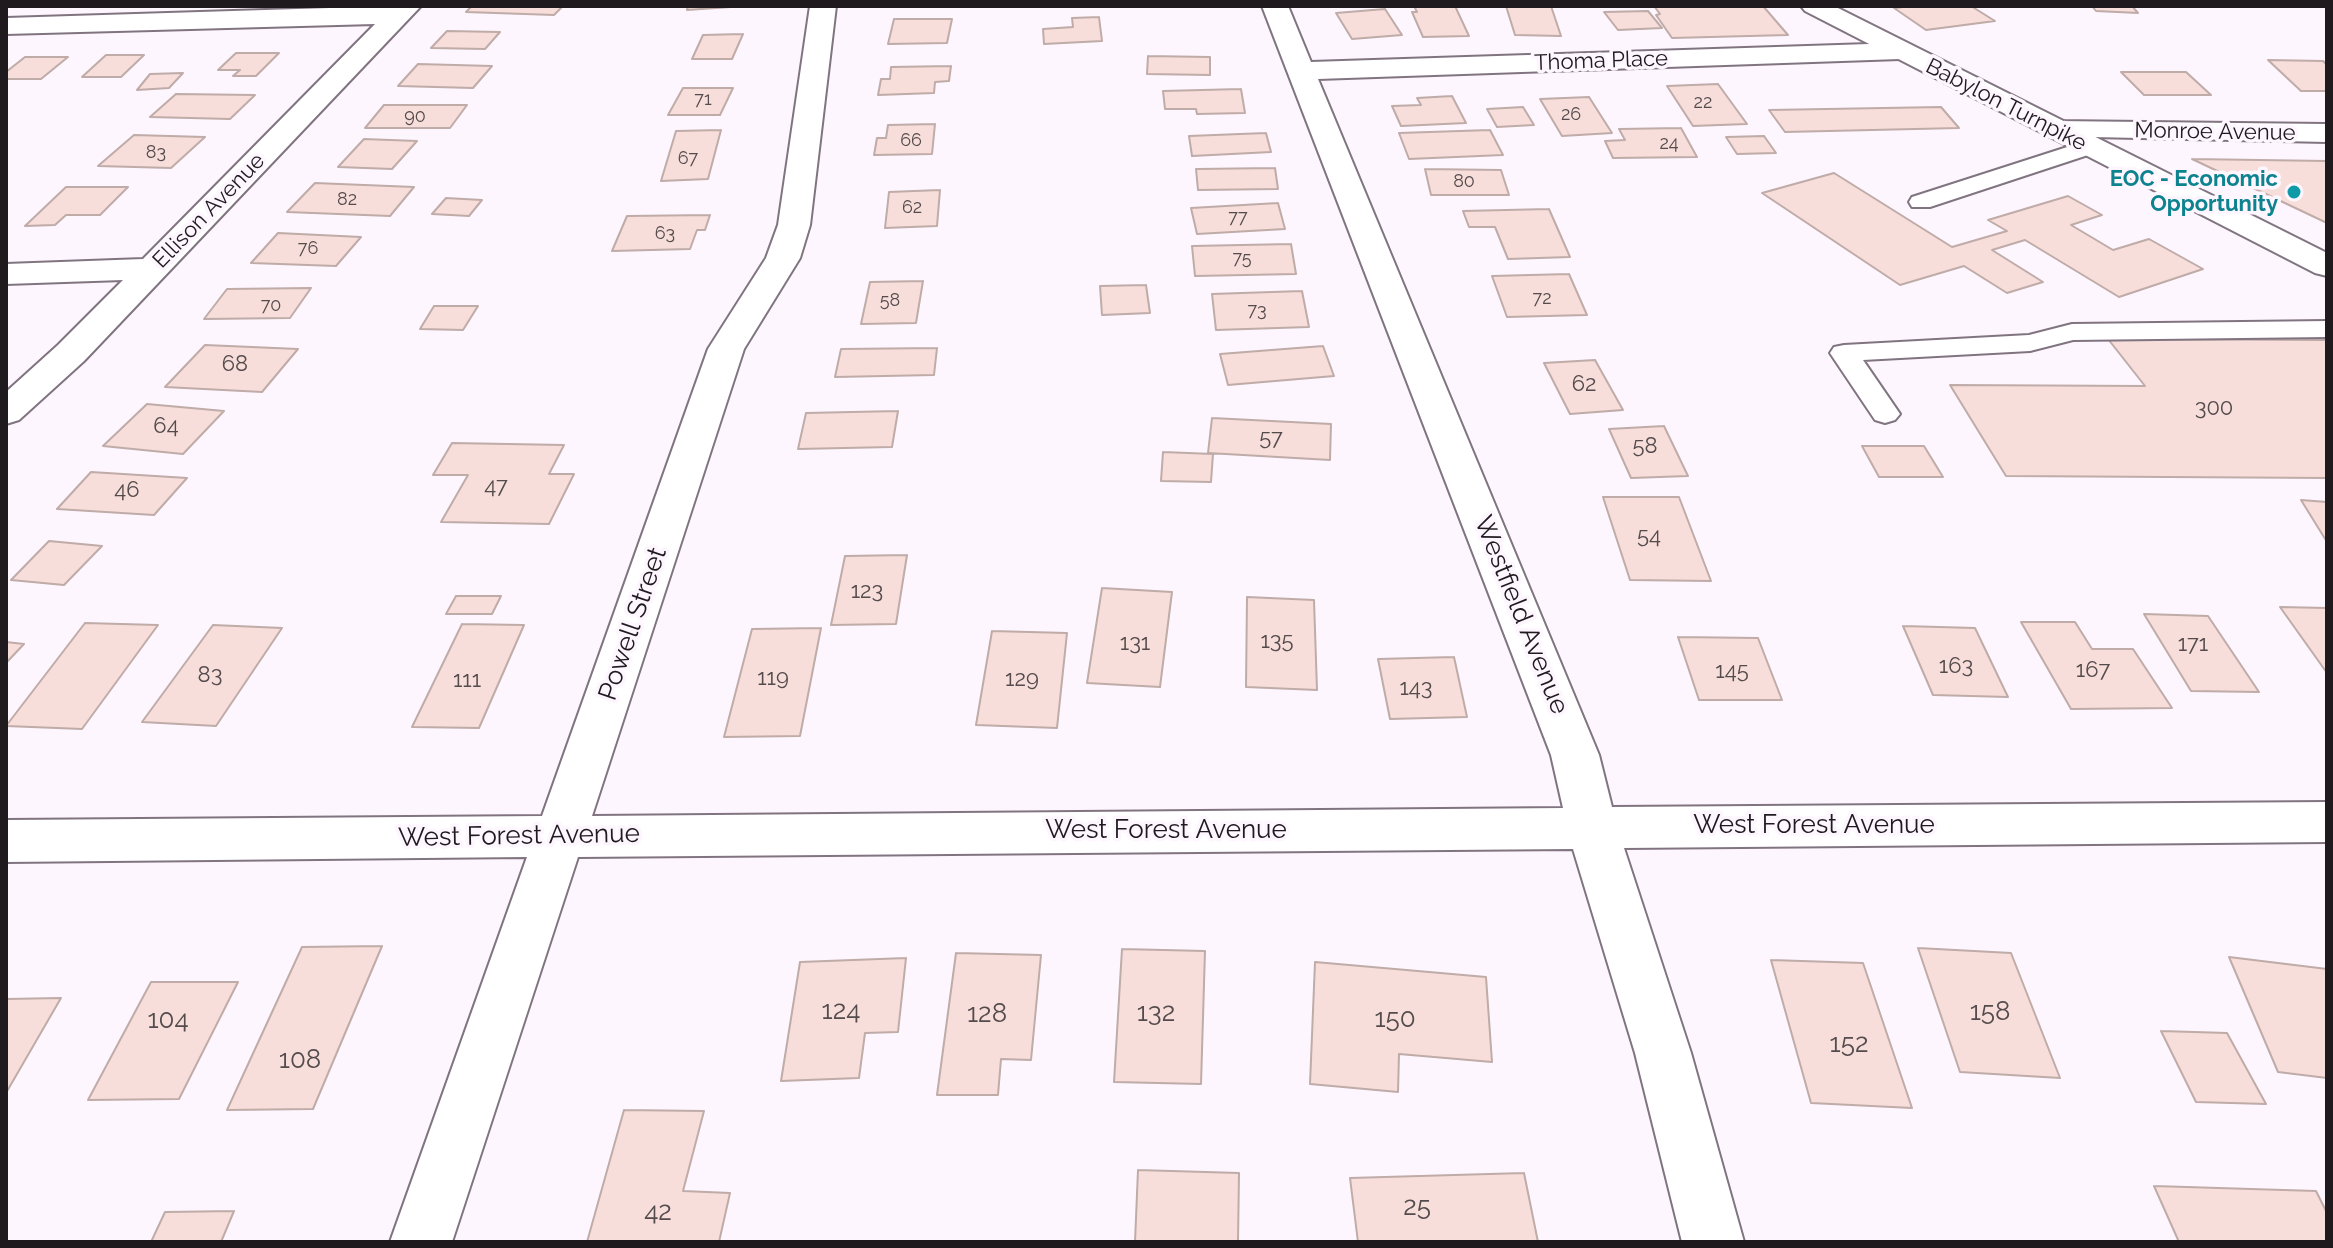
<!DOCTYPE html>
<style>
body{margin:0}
#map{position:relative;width:2333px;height:1248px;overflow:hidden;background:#fef6fe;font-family:Raleway,sans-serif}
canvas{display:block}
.frame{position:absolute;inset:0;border:8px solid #1e1a1e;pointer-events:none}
</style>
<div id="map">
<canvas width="2333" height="1248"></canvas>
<div class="frame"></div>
</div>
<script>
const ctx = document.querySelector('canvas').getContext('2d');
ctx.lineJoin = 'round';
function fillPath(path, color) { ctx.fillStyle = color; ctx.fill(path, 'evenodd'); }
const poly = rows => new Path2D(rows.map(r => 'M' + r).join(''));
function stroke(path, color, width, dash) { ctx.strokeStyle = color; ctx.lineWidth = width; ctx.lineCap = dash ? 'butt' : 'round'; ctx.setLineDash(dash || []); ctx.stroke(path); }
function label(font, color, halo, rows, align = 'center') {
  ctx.font = font + ' Raleway,sans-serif'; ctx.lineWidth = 7; ctx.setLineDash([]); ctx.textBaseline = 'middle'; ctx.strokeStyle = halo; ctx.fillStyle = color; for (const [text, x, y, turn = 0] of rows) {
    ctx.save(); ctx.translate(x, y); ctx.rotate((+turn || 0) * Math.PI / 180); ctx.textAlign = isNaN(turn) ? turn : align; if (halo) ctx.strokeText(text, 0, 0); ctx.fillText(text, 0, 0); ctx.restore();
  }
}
const building = poly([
 [472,6,563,6,554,15,466,12,472,6],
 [688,6,746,6,687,10,688,6],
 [1414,6,1455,6,1469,36,1423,37,1412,12,1417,12,1414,6],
 [1506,6,1551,6,1561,36,1515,35,1506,6],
 [1654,6,1763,6,1788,35,1672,38,1656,15,1660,14,1654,6],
 [1913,6,1971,6,1995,21,1926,30,1894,8,1913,6],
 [2092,6,2132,6,2138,13,2096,11,2092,6],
 [1385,9,1402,35,1352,39,1336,13,1385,9],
 [1648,11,1662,28,1618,30,1604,12,1648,11],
 [1099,17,1102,41,1044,44,1043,29,1073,27,1072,18,1099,17],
 [894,19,952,19,947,43,888,44,894,19],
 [447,31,500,32,485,49,431,48,447,31],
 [743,34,732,59,692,59,703,35,743,34],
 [236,53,279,53,256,76,233,76,240,70,218,70,236,53],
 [106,55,144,55,121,77,82,77,106,55],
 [1148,56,1210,57,1210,75,1147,74,1148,56],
 [25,57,68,57,41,79,6,79,6,72,25,57],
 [2268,60,2323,61,2327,65,2327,91,2301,91,2268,60],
 [418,64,492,66,473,88,398,86,418,64],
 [951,66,949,81,935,82,934,93,878,95,881,79,890,79,891,67,951,66],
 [2121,72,2186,72,2211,95,2144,95,2121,72],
 [183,73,169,88,137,90,150,74,183,73],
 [1718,84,1747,124,1693,126,1667,86,1718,84],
 [683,88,733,88,720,115,668,115,683,88],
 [1241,89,1245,113,1197,114,1196,109,1165,109,1163,91,1241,89],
 [176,94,255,95,230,119,150,117,176,94],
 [1452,96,1466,123,1401,126,1392,106,1421,105,1417,98,1452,96],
 [1589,97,1612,133,1562,136,1540,99,1589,97],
 [384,105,467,105,450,128,365,128,384,105],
 [1523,107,1534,125,1497,127,1487,109,1523,107],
 [1941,107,1959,128,1785,132,1769,110,1941,107],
 [935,124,932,154,874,155,877,138,886,138,888,125,935,124],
 [1681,128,1697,157,1613,158,1605,141,1625,140,1619,129,1681,128],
 [721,130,708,179,661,181,676,131,721,130],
 [1490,130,1503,155,1409,159,1399,133,1490,130],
 [1266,133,1271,152,1192,156,1189,136,1266,133],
 [134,135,205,137,171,168,98,166,134,135],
 [1764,136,1776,153,1737,154,1726,137,1764,136],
 [364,139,417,141,392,169,338,167,364,139],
 [2192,159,2327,161,2327,223,2192,159],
 [1275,168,1278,189,1198,190,1196,169,1275,168],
 [1425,169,1501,170,1509,195,1431,195,1425,169],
 [1834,173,1952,247,2007,231,1988,220,2068,196,2102,215,2071,225,2113,250,2149,239,2203,269,2119,297,2025,240,1992,250,2043,282,2007,293,1964,266,1900,285,1762,193,1834,173],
 [315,183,414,187,390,216,287,212,315,183],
 [66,187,128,187,100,215,66,215,55,225,25,226,66,187],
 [940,190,937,226,885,228,889,192,940,190],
 [446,198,482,200,469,216,432,214,446,198],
 [1278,203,1285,229,1197,234,1191,208,1278,203],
 [1549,209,1570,257,1508,259,1495,227,1469,227,1463,211,1549,209],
 [710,215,705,230,697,230,690,249,612,251,627,216,710,215],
 [278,233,361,237,336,266,251,263,278,233],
 [1291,244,1296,274,1195,276,1192,246,1291,244],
 [1569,274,1587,315,1507,317,1492,276,1569,274],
 [923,281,916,323,861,324,870,282,923,281],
 [1146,285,1150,313,1102,315,1100,286,1146,285],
 [311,288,290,318,204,319,227,289,311,288],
 [1302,291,1309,327,1216,330,1212,294,1302,291],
 [434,306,478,306,463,330,420,329,434,306],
 [2108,339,2327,340,2327,478,2006,476,1950,385,2145,386,2108,339],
 [205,345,298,349,262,392,165,387,205,345],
 [1323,346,1334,376,1228,385,1220,354,1323,346],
 [937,348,934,375,835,377,841,349,937,348],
 [1595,360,1623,410,1570,414,1544,363,1595,360],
 [147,404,224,411,183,454,103,446,147,404],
 [898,411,892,447,798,449,806,413,898,411],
 [1212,418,1331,424,1330,460,1208,453,1212,418],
 [1664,426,1688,476,1631,478,1609,429,1664,426],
 [452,443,564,445,549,474,574,474,549,524,441,522,468,475,433,475,452,443],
 [1862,446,1924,446,1943,477,1879,477,1862,446],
 [1163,452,1213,454,1211,482,1161,481,1163,452],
 [91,472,187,478,154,515,57,509,91,472],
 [1603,497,1679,497,1711,581,1630,580,1603,497],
 [2301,500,2327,502,2327,542,2301,500],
 [49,541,102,546,64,585,11,580,49,541],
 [907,555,896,624,831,625,845,556,907,555],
 [1102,588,1172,592,1160,687,1087,683,1102,588],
 [456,596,501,596,492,614,446,614,456,596],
 [1247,597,1314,600,1317,690,1246,687,1247,597],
 [2280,607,2327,608,2327,673,2280,607],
 [2144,614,2208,616,2259,692,2191,691,2144,614],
 [2021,622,2075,622,2092,649,2133,649,2172,708,2071,709,2021,622],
 [85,623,158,625,82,729,6,726,85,623],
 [462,624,524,625,479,728,412,727,462,624],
 [213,625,282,628,216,726,142,722,213,625],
 [1903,626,1975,628,2008,697,1933,695,1903,626],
 [821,628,800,736,724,737,752,629,821,628],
 [992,631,1067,633,1057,728,976,725,992,631],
 [1678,637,1758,638,1782,700,1699,700,1678,637],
 [6,642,24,644,6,663,6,642],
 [1454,657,1467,717,1390,719,1378,659,1454,657],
 [382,946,313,1109,227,1110,302,947,382,946],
 [1918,948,2011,953,2060,1078,1960,1072,1918,948],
 [1122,949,1205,951,1201,1084,1114,1082,1122,949],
 [956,953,1041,955,1031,1060,1001,1059,998,1095,937,1095,956,953],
 [2229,957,2327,969,2327,1078,2278,1072,2229,957],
 [906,958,898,1032,865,1033,859,1078,781,1081,800,962,906,958],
 [1771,960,1863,963,1912,1108,1811,1103,1771,960],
 [1315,962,1486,977,1492,1062,1399,1054,1398,1092,1310,1084,1315,962],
 [151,982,238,982,179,1099,88,1100,151,982],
 [61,998,6,1093,6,999,61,998],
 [2161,1031,2227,1033,2266,1104,2196,1102,2161,1031],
 [624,1110,704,1111,683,1191,730,1193,719,1242,587,1242,624,1110],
 [1138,1170,1239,1173,1238,1242,1135,1242,1138,1170],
 [1524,1173,1538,1242,1358,1242,1350,1178,1524,1173],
 [2154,1186,2316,1191,2327,1213,2327,1242,2179,1242,2154,1186],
 [234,1211,221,1242,151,1242,165,1212,234,1211]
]);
const lane = poly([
 [2089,140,2097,142,2101,147,2097,152,1930,207,1912,207,1909,202,1912,197,2089,140],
 [2327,321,2327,337,2073,340,2030,351,1863,360,1900,414,1895,420,1885,423,1875,420,1830,353,1834,347,1844,345,2029,335,2072,324,2327,321]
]);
const street = poly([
 [394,6,421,6,84,361,19,420,6,424,6,392,58,345,123,280,6,284,6,264,143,259,375,24,6,34,6,18,394,6],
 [810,6,836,6,810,225,800,258,744,349,592,816,1563,808,1551,755,1262,6,1288,6,1311,62,1900,43,1910,45,1913,51,1910,57,1900,59,1318,79,1599,755,1612,807,2327,802,2327,842,1624,848,1691,1053,1744,1242,1682,1242,1635,1053,1573,849,578,857,452,1242,390,1242,527,857,6,862,6,820,542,816,708,349,766,258,778,225,810,6],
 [2055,121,2327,124,2327,142,2045,136,2040,130,2045,124,2055,121]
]);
const primary = poly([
 [1801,6,1834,6,2327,253,2327,276,2315,273,1805,11,1801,6]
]);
const markers = [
 [2294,192,8,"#0f9aa8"]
];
const farNumbernames = [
 ["71",703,100],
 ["22",1703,103],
 ["26",1571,115],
 ["90",415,117],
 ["66",911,141],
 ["24",1669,144],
 ["83",156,153],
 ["67",688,159],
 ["80",1464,182],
 ["82",347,200],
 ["62",912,208],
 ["77",1238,218],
 ["63",665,234],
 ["76",308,249],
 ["75",1242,259],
 ["72",1542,299],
 ["58",890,301],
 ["70",271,306],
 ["73",1257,311]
];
const farStreetnames = [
 ["Thoma Place",1601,61,-2],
 ["Babylon Turnpike",2006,105,27],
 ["Monroe Avenue",2215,132,1],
 ["Ellison Avenue",209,211,-46]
];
const farCulturenames = [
 ["EOC - Economic",2278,179],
 ["Opportunity",2278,204]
];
const numberNames = [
 ["68",235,364],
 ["62",1584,384],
 ["300",2214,408],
 ["64",166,426],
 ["57",1271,438],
 ["58",1645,446],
 ["47",496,486],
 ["46",127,490],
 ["54",1649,536],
 ["123",867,591],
 ["135",1277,641],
 ["131",1135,643],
 ["171",2193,644],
 ["163",1956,666],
 ["167",2093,670],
 ["145",1732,671],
 ["83",210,675],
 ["119",773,678],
 ["129",1022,679],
 ["111",467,680],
 ["143",1416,688]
];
const streetNames = [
 ["Westfield Avenue",1521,615,68],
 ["Powell Street",633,624,-71],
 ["West Forest Avenue",1814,825],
 ["West Forest Avenue",1166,830],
 ["West Forest Avenue",519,836,-1]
];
const nearNumbernames = [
 ["124",841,1011],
 ["158",1990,1012],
 ["132",1156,1013],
 ["128",987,1014],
 ["150",1395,1019],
 ["104",168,1020],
 ["152",1849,1044],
 ["108",300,1060],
 ["25",1417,1207],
 ["42",658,1212]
];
fillPath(building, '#f7deda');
stroke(building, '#bfaba8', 2);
stroke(lane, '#807480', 4);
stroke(street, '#807480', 4);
stroke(primary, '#807480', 4);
fillPath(lane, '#fff');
fillPath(street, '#fff');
fillPath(primary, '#fff');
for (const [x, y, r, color] of markers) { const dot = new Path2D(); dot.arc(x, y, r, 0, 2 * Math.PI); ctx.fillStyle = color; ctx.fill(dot); stroke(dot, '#fef6fe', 3); }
label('18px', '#544b4d', null, farNumbernames);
label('22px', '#1e1a1e', '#fef6fe', farStreetnames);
label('bold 22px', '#0d838f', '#fef6fe', farCulturenames, 'right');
label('22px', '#544b4d', null, numberNames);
label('26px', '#1e1a1e', '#fef6fe', streetNames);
label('26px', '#544b4d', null, nearNumbernames);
</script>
